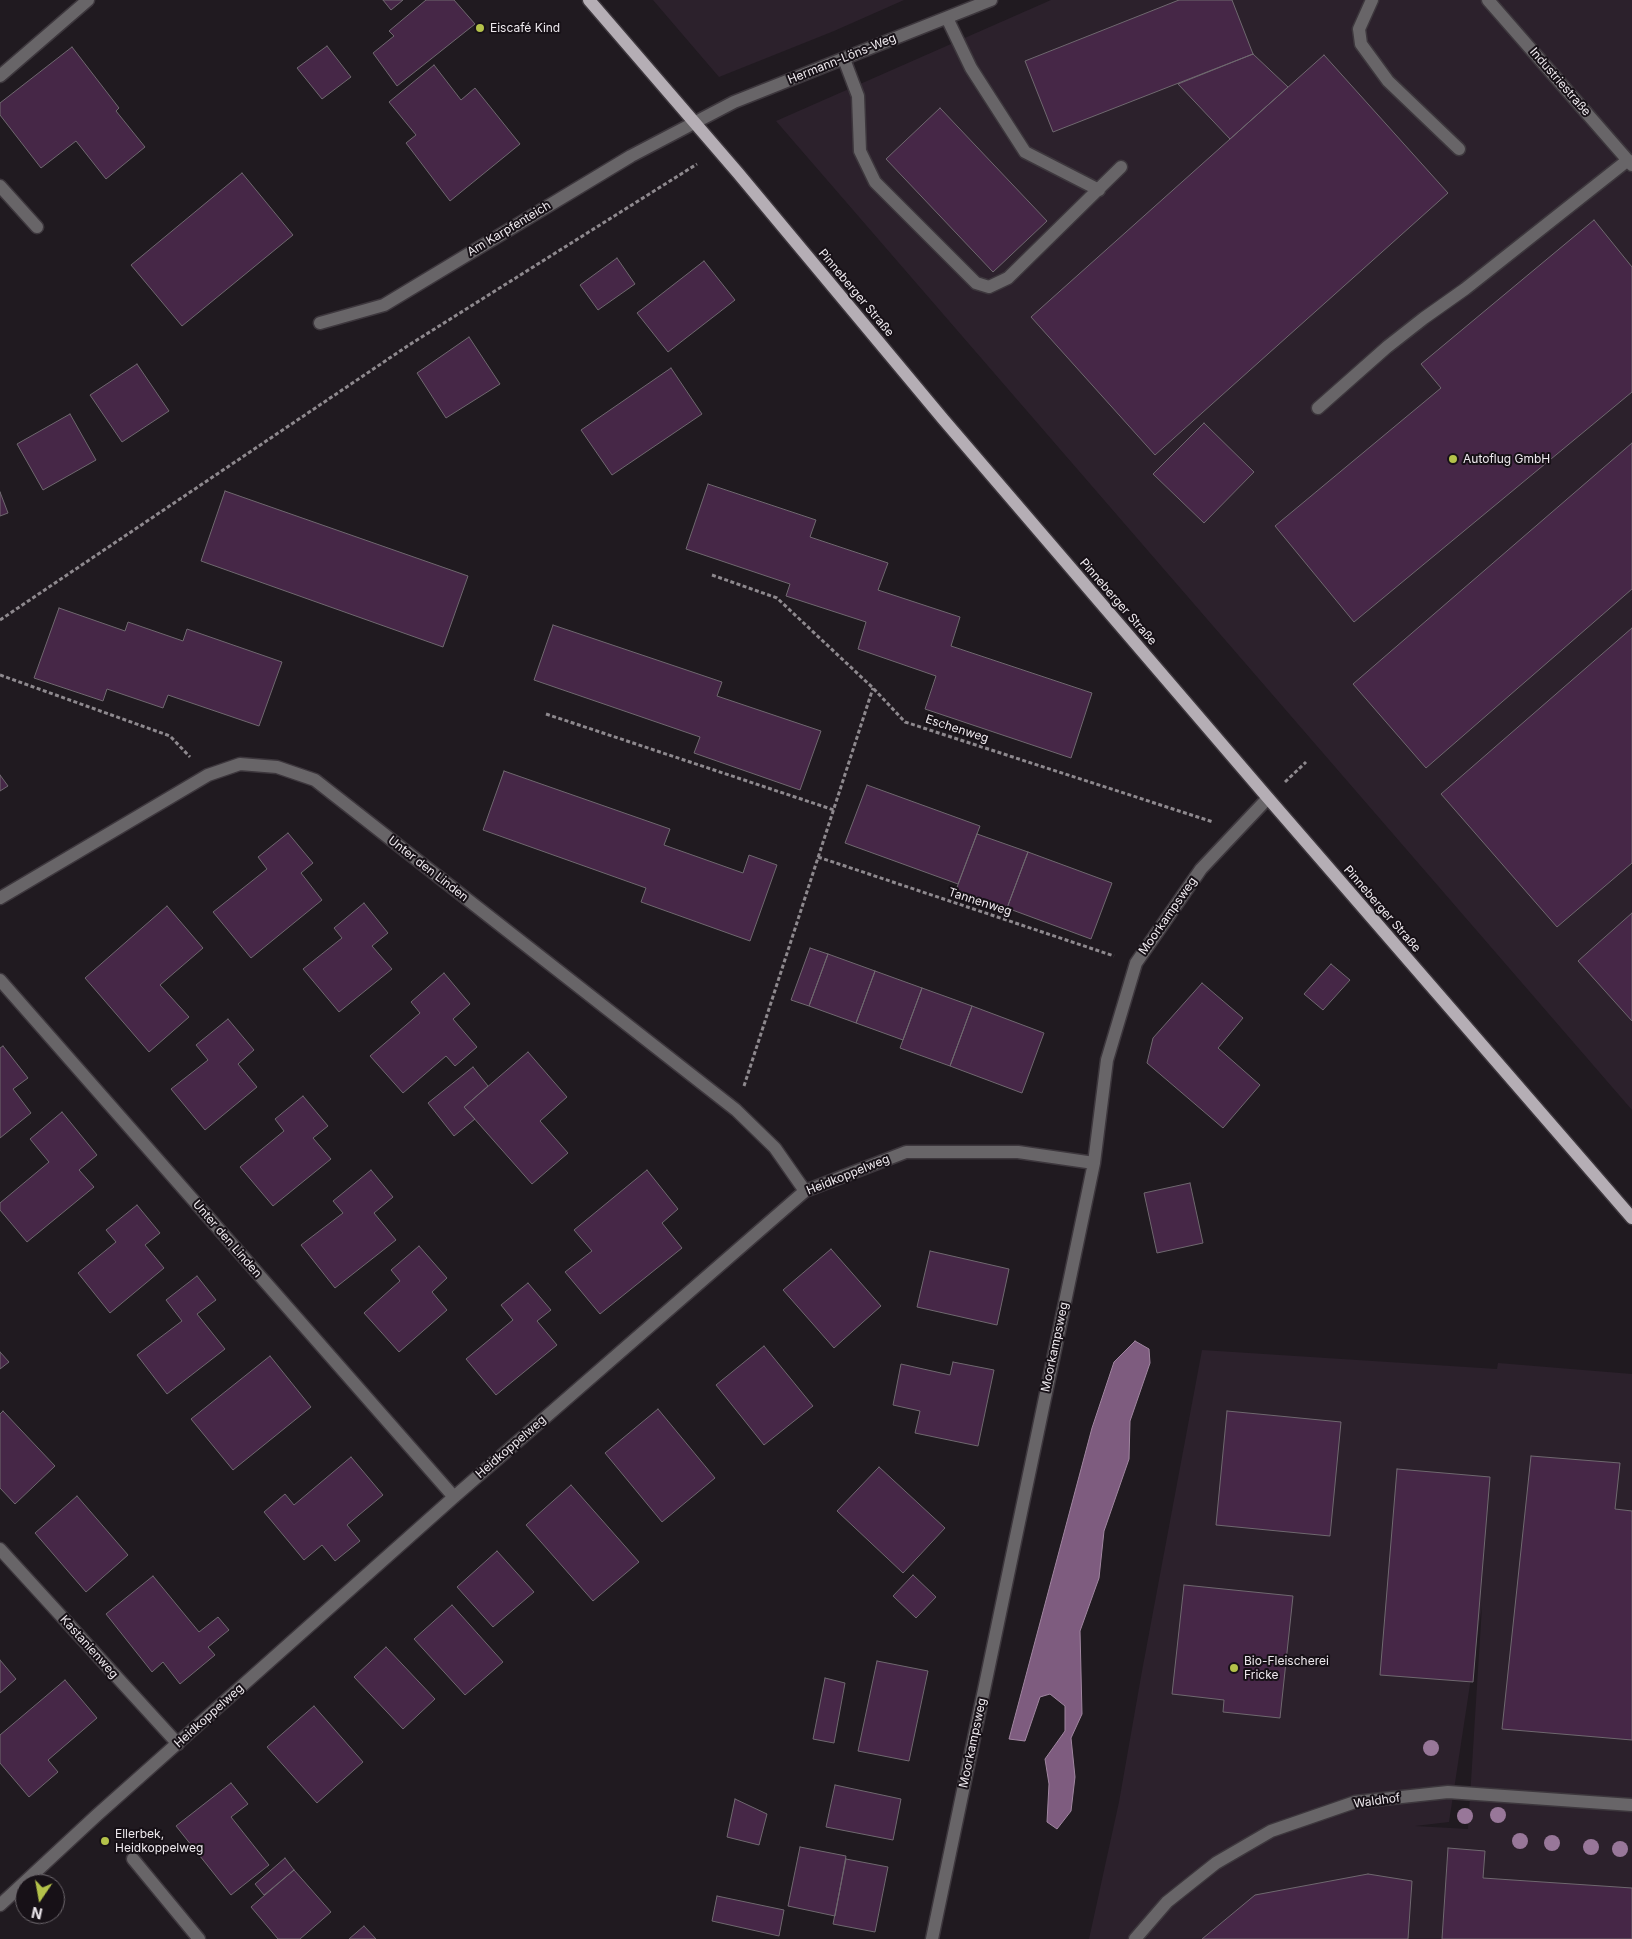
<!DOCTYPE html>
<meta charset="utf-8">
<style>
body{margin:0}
#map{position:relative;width:1632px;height:1939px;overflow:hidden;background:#201a20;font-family:Inter,sans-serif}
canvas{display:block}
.north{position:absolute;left:15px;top:1874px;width:50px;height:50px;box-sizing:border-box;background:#171117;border:1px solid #6d676d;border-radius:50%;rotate:192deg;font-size:14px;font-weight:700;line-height:20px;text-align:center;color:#eee9ee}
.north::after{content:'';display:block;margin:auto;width:18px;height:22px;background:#b4c24a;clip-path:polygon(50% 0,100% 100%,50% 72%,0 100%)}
</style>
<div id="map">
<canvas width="1632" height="1939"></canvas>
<div class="north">N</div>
</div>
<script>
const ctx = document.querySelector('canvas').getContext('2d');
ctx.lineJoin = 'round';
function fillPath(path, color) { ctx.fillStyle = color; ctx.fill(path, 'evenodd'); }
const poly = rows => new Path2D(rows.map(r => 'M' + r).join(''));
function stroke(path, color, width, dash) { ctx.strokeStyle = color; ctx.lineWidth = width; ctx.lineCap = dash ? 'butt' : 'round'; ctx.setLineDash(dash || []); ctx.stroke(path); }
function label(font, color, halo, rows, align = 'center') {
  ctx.font = font + ' Inter,sans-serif'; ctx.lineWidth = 4; ctx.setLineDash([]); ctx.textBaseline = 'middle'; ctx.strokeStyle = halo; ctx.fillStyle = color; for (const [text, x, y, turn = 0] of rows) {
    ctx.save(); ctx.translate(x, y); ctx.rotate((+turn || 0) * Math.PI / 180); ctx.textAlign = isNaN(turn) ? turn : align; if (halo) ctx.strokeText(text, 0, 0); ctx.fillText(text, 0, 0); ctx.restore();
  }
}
const built = poly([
 [653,0,904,0,834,31,719,77],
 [1051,0,1632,0,1632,1110,776,121],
 [1202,1350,1497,1369,1498,1363,1632,1374,1632,1939,1089,1939,1119,1802,1142,1671],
 [1482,1606,1468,1829,1415,1826,1449,1822]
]);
const water = poly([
 [1135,1341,1149,1349,1150,1363,1130,1421,1129,1459,1104,1531,1099,1578,1080,1631,1082,1714,1071,1738,1075,1777,1071,1811,1057,1829,1047,1822,1049,1784,1045,1759,1065,1731,1065,1706,1050,1694,1040,1697,1025,1741,1009,1739,1092,1428,1114,1362,1135,1341]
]);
const building = poly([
 [383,0,403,0,391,10,383,0],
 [426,0,454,0,475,24,397,86,373,53,394,36,389,31,426,0],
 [1179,0,1232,0,1253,54,1053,132,1025,61,1179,0],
 [327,46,351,77,322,99,297,68,327,46],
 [72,47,119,108,116,111,145,147,106,179,76,141,41,168,0,115,0,103,72,47],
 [1253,54,1288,87,1230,139,1178,84,1253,54],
 [1324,55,1448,193,1155,455,1031,317,1324,55],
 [434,65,461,100,475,88,520,144,450,201,406,143,416,135,389,102,434,65],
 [940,108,1047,221,993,272,886,159,940,108],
 [242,173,293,235,182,326,131,265,242,173],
 [1594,220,1632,267,1632,392,1354,622,1275,526,1441,388,1421,364,1594,220],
 [617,258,635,284,598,310,580,285,617,258],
 [704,261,735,300,668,352,637,313,704,261],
 [469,337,500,384,446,418,417,373,469,337],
 [137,364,169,411,122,442,90,395,137,364],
 [671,368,702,414,612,475,581,430,671,368],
 [70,414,96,460,43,490,17,444,70,414],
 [1204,423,1254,472,1204,523,1153,474,1204,423],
 [1632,443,1632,589,1426,768,1353,684,1632,443],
 [708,484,816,520,810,537,888,563,878,590,960,617,951,646,1092,693,1071,758,925,709,936,676,858,649,866,622,786,596,790,584,686,549,708,484],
 [225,491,468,576,443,647,201,561,225,491],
 [0,492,8,513,0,516,0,492],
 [59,608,125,631,128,622,183,641,187,629,282,662,259,726,168,695,163,708,107,689,103,701,34,678,59,608],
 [553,625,722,682,717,696,821,731,800,790,694,753,700,737,534,680,553,625],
 [1632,628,1632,863,1557,927,1441,794,1632,628],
 [504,771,670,829,664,845,743,873,749,855,777,865,750,941,641,902,646,888,483,830,504,771],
 [0,775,8,786,0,791,0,775],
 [867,785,980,826,958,884,845,843,867,785],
 [288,833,313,863,301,873,322,900,251,958,213,912,267,869,258,857,288,833],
 [977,834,1028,852,1007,908,956,890,977,834],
 [1028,852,1112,883,1091,939,1007,908,1028,852],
 [364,903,388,933,372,946,392,969,339,1012,303,969,342,938,334,928,364,903],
 [167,906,203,948,160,985,189,1017,149,1052,85,978,167,906],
 [1632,913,1632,1021,1578,961,1632,913],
 [810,948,828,954,809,1006,791,1000,810,948],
 [828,954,875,971,856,1023,809,1006,828,954],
 [1331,964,1350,980,1323,1010,1304,994,1331,964],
 [875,971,922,988,903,1040,856,1023,875,971],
 [444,973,470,1004,453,1019,477,1047,455,1066,446,1056,403,1093,370,1056,420,1013,411,1002,444,973],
 [1202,983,1243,1018,1218,1048,1260,1085,1223,1128,1147,1063,1153,1038,1202,983],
 [922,988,972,1006,950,1066,900,1048,922,988],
 [972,1006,1044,1033,1022,1093,950,1066,972,1006],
 [228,1019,254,1050,238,1064,257,1087,205,1130,171,1089,208,1060,196,1045,228,1019],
 [3,1046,28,1078,13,1089,31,1113,0,1138,0,1048,3,1046],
 [528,1052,567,1097,540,1121,568,1153,532,1184,464,1107,528,1052],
 [473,1067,488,1086,464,1107,475,1119,454,1136,428,1103,473,1067],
 [303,1096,328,1126,313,1138,331,1159,273,1206,240,1167,284,1131,275,1119,303,1096],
 [62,1112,97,1155,79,1170,94,1187,27,1242,0,1210,0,1203,49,1162,30,1139,62,1112],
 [371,1170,393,1197,374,1213,396,1240,335,1288,301,1245,343,1213,333,1201,371,1170],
 [647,1170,678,1209,662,1223,682,1248,600,1314,565,1272,592,1251,574,1230,647,1170],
 [1190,1183,1203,1243,1157,1253,1144,1193,1190,1183],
 [137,1205,160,1233,145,1245,164,1268,110,1313,78,1273,116,1242,106,1230,137,1205],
 [419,1246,447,1278,432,1292,447,1310,399,1352,364,1313,400,1281,391,1270,419,1246],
 [831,1249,881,1306,834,1348,783,1290,831,1249],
 [930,1251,1009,1269,997,1325,917,1307,930,1251],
 [197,1276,216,1300,197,1314,225,1349,167,1394,137,1355,182,1321,166,1300,197,1276],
 [528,1283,551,1310,537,1321,557,1345,496,1395,466,1359,513,1320,501,1305,528,1283],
 [764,1346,813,1406,764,1445,716,1385,764,1346],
 [0,1352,9,1362,0,1369,0,1352],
 [270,1356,311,1407,233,1470,191,1419,270,1356],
 [953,1362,994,1370,978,1446,915,1433,920,1411,893,1405,901,1364,950,1375,953,1362],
 [658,1409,715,1478,662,1522,605,1453,658,1409],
 [3,1411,55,1466,15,1504,0,1488,0,1414,3,1411],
 [1227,1411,1341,1422,1330,1536,1216,1525,1227,1411],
 [1531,1456,1620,1463,1615,1509,1632,1511,1632,1740,1502,1729,1531,1456],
 [351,1457,383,1495,347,1525,360,1541,335,1561,322,1545,304,1560,264,1512,285,1494,294,1505,351,1457],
 [879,1467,945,1528,903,1573,837,1511,879,1467],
 [1397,1469,1490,1477,1473,1682,1380,1675,1397,1469],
 [571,1485,639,1562,593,1601,526,1525,571,1485],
 [77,1496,128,1555,86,1592,35,1533,77,1496],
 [497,1551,534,1592,493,1627,457,1587,497,1551],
 [913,1575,936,1597,916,1618,893,1596,913,1575],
 [153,1576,199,1632,218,1617,229,1630,208,1647,215,1655,180,1684,163,1662,152,1672,106,1614,153,1576],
 [1184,1585,1293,1596,1280,1718,1223,1712,1224,1700,1172,1694,1184,1585],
 [452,1605,503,1662,465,1695,414,1639,452,1605],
 [386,1647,435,1699,403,1729,354,1677,386,1647],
 [0,1660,16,1679,0,1693,0,1660],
 [877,1661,928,1671,909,1761,858,1751,877,1661],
 [825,1678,845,1683,834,1743,813,1739,825,1678],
 [65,1680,97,1718,48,1760,58,1772,29,1797,0,1763,0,1735,65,1680],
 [314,1706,363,1762,317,1803,267,1747,314,1706],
 [231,1783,248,1804,231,1817,269,1865,231,1895,176,1826,231,1783],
 [835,1785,901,1799,893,1840,826,1827,835,1785],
 [735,1799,767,1814,759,1845,727,1837,735,1799],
 [800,1847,846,1856,835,1916,788,1906,800,1847],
 [1448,1848,1485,1851,1483,1878,1632,1888,1632,1939,1442,1939,1448,1848],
 [285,1858,294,1870,264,1895,255,1884,285,1858],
 [846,1859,888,1867,875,1932,833,1924,846,1859],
 [294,1870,331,1912,300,1939,278,1939,251,1907,294,1870],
 [1368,1874,1412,1881,1408,1939,1202,1939,1255,1895,1368,1874],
 [717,1896,784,1910,779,1936,712,1921,717,1896],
 [364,1926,376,1939,349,1939,364,1926]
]);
const path = poly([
 [712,575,777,598,873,688,905,722,1213,822],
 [0,620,409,345,697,164],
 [0,675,170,736,190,757],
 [546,714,834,810],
 [1285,782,1306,762],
 [818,857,1114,956],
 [744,1086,873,688]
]);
const minor = poly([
 [1372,0,1359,29,1361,44,1388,81,1459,149],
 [1488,0,1632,165],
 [947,18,971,68,1025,152,1099,190],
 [844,59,858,96,860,151,875,182,976,283,989,287,1008,278,1121,167],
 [0,76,88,0],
 [0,186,37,227],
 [320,323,384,305,631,156,734,102,991,0],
 [1318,408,1387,347,1424,318,1465,289,1628,160],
 [0,898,208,775,240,764,277,767,315,780,736,1110,775,1148,805,1191],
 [0,980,454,1497],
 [0,1549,178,1744],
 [133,1859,199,1939],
 [0,1905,97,1815,454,1497,805,1191,906,1152,1018,1152,1094,1163],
 [932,1939,1094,1163,1107,1060,1136,963,1201,869,1268,798],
 [1135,1939,1167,1902,1216,1863,1271,1831,1355,1802,1448,1792,1632,1805]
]);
const major = poly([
 [589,0,738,173,943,419,1268,798,1632,1218]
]);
const trees = [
 [1431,1748],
 [1498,1815],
 [1465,1816],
 [1520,1841],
 [1552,1843],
 [1591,1847],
 [1620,1849]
];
const markers = [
 [480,28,5,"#b4c24a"],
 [1453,459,5,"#b4c24a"],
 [1234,1668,5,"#b4c24a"],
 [105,1841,5,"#b4c24a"]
];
const poiNames = [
 ["Eiscafé Kind",490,28],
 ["Autoflug GmbH",1463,459],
 ["Bio-Fleischerei",1244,1661],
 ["Fricke",1244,1675],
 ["Ellerbek,",115,1834],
 ["Heidkoppelweg",115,1848]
];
const streetNames = [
 ["Hermann-Löns-Weg",842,59,-22],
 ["Industriestraße",1560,82,49],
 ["Am Karpfenteich",509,229,-31],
 ["Pinneberger Straße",856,293,50],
 ["Pinneberger Straße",1118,602,49],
 ["Eschenweg",957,729,18],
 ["Unter den Linden",428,869,38],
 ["Tannenweg",980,902,18],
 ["Pinneberger Straße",1382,909,49],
 ["Moorkampsweg",1168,916,-55],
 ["Heidkoppelweg",848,1175,-22],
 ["Unter den Linden",227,1239,49],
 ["Moorkampsweg",1055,1347,-78],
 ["Heidkoppelweg",511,1447,-41],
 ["Kastanienweg",89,1647,48],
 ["Heidkoppelweg",209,1716,-42],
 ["Moorkampsweg",973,1743,-78],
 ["Waldhof",1377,1801,-8]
];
fillPath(built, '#2c212c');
fillPath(water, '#7e5c7f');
stroke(water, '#a086a0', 1);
fillPath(building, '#462747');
stroke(building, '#6f686f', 1);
stroke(minor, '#3d373d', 15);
stroke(major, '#3d373d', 15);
stroke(path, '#8e898e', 3, [4, 2.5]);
stroke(minor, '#686568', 12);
stroke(major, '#b5aeb5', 12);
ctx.fillStyle = '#987799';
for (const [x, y] of trees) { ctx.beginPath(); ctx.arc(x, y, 8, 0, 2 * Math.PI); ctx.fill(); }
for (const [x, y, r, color] of markers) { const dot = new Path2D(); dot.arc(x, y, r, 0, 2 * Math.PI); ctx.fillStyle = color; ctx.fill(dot); stroke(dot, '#171117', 2); }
label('12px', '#eee9ee', '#171117', poiNames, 'left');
label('12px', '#eee9ee', '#171117', streetNames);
</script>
